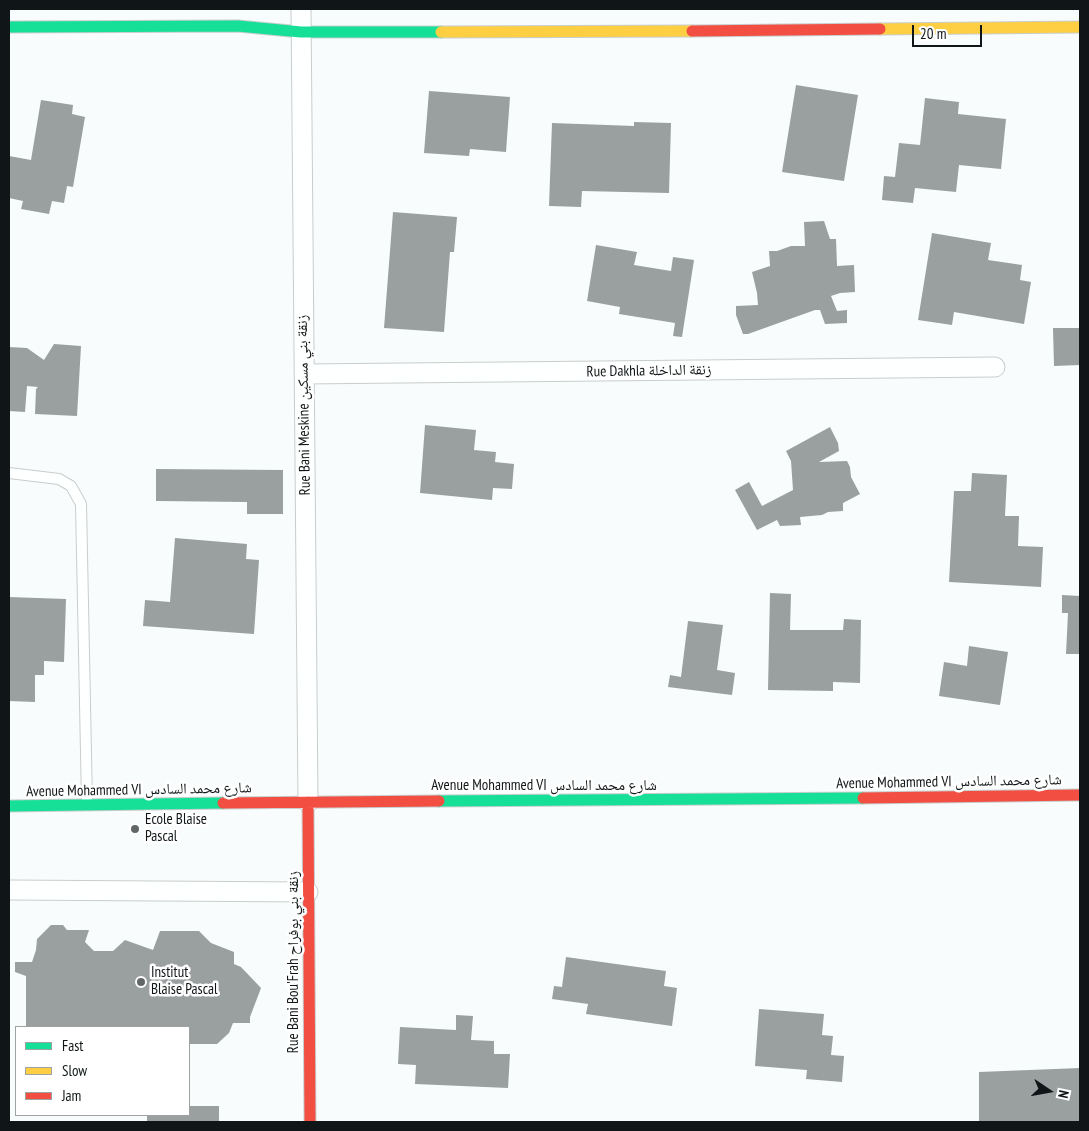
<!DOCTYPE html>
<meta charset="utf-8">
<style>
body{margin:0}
#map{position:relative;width:1089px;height:1131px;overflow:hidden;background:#f8fcfc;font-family:"PT Sans Narrow",sans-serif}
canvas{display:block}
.frame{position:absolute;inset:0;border:10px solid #101617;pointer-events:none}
.legend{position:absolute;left:15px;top:1026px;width:175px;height:90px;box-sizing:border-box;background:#fff;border:1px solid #9fa2a2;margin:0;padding:6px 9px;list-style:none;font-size:15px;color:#101617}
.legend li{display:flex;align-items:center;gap:10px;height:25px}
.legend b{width:25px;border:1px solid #9fa2a2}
.north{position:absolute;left:1024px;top:1066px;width:50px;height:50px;-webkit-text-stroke:4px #fff;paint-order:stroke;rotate:102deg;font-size:14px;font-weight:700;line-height:20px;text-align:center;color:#101617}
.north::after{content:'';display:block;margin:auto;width:18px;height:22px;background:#101617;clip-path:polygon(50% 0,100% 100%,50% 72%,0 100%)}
.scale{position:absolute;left:912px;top:25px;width:70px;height:22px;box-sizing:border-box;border:2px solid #101617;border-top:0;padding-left:6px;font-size:15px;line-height:18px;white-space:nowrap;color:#101617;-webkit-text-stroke:4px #fff;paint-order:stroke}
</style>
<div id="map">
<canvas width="1089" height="1131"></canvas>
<div class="frame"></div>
<ul class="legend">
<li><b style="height:6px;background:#16e098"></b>Fast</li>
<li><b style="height:6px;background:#ffcf43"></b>Slow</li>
<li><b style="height:6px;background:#f24e42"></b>Jam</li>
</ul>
<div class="north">N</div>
<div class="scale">20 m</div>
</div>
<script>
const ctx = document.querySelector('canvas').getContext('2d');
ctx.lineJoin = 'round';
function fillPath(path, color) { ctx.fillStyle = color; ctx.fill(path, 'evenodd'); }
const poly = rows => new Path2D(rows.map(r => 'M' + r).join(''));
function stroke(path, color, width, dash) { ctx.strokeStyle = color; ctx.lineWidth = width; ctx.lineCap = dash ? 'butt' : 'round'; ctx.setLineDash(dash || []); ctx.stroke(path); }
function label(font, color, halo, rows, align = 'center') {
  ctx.font = font + ' "PT Sans Narrow","Noto Naskh Arabic",sans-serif'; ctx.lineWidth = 5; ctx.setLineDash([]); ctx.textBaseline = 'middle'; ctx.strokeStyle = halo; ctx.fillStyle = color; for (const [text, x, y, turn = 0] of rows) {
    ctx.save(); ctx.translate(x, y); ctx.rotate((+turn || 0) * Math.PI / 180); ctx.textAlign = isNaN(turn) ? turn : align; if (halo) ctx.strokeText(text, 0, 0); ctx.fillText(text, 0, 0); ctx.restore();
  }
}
const building = poly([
 [796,85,858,95,844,181,782,172],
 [429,91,510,97,506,152,470,149,469,156,424,153],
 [925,98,959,102,958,114,1006,119,1001,169,959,165,956,192,915,188,913,203,882,200,884,176,895,177,899,143,920,145],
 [41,100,73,105,72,114,85,117,73,187,67,186,64,203,52,201,49,214,21,209,23,201,9,198,9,156,31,160],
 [634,122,671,123,669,193,582,191,581,207,549,206,552,123,634,126],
 [393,212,457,217,454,252,450,252,444,332,384,328],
 [824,221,830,239,836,239,837,266,854,265,855,292,840,293,831,296,837,311,847,310,847,323,825,324,820,310,815,310,748,334,743,334,736,315,736,306,758,305,757,293,752,272,770,266,769,251,777,251,791,246,805,246,804,222],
 [932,233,991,243,988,260,1022,265,1020,280,1031,282,1024,324,954,312,952,325,918,320],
 [596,245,637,252,634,265,671,271,673,257,694,260,682,337,673,336,675,323,619,314,620,307,587,301],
 [1053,328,1080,328,1080,365,1054,366],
 [54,344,81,346,77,416,35,414,36,389,38,387,27,386,25,412,9,411,10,384,9,384,9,347,27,348,44,360],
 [425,425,476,430,474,450,496,452,495,462,514,464,512,489,493,488,492,500,420,493],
 [830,427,838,443,839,451,819,462,847,461,850,467,851,477,860,494,843,503,843,511,828,512,822,515,800,517,801,525,780,526,777,520,757,530,735,490,749,482,762,506,793,490,791,461,786,451],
 [156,469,283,470,283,514,247,514,247,502,156,501],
 [972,473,1007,475,1005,516,1019,516,1018,546,1043,547,1041,587,949,582,954,491,971,491],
 [175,538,247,544,246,559,259,560,254,634,143,626,145,600,170,602],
 [770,593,791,594,790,630,843,630,844,619,861,620,860,683,833,682,833,691,768,690],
 [1062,595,1080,596,1080,654,1066,654,1068,613,1062,613],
 [9,597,66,599,64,662,44,661,44,675,35,675,35,702,9,701],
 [688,621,723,625,717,670,735,673,732,695,668,687,670,675,681,677],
 [969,646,1008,652,1000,705,939,696,944,662,967,666],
 [51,925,63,925,67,930,89,930,85,942,94,951,113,951,125,940,153,950,160,931,199,931,211,943,234,952,234,964,241,967,261,988,250,1017,250,1023,233,1023,229,1033,217,1044,189,1044,189,1027,26,1027,26,976,15,972,15,962,32,962,36,950,37,939],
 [566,957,666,971,664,986,677,988,672,1026,586,1014,588,1004,552,999,554,986,562,987],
 [759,1009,824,1014,822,1035,833,1036,831,1055,844,1056,842,1082,806,1079,807,1070,755,1066],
 [456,1015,473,1016,471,1040,494,1041,494,1054,510,1054,508,1088,415,1084,416,1065,398,1064,400,1027,456,1030],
 [1080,1068,1080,1122,979,1122,979,1072],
 [189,1106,219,1106,219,1122,147,1122,147,1115,189,1115]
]);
const lane = poly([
 [9,473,59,479,71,486,81,504,87,803]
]);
const street = poly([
 [301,9,308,802],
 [304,374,995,367],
 [9,890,308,892]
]);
const fast = poly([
 [9,27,238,26,301,32,441,32],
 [439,801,863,798],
 [9,806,223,803]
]);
const slow = poly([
 [880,29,1080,27],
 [441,32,692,31]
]);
const jam = poly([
 [692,31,880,29],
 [863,798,1080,795],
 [308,802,310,1122],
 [223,803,439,801]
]);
const markers = [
 [135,829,5,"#616667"],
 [141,982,5,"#616667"]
];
const streetNames = [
 ["Rue Dakhla زنقة الداخلة",649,371,-1],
 ["Rue Bani Meskine زنقة بني مسكين",304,405,-91],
 ["Avenue Mohammed VI شارع محمد السادس",949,782,-1],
 ["Avenue Mohammed VI شارع محمد السادس",544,786],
 ["Avenue Mohammed VI شارع محمد السادس",139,790,-1],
 ["Rue Bani Bou'Frah زنقة بني بوفراح",294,962,-90]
];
const poiNames = [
 ["Ecole Blaise",145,820],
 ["Pascal",145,837],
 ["Institut",151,973],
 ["Blaise Pascal",151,990]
];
fillPath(building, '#9a9f9f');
stroke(lane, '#c8cdce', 12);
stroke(street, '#c8cdce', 21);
stroke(fast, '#c8cdce', 13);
stroke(slow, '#c8cdce', 13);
stroke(jam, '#c8cdce', 13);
stroke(lane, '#feffff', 10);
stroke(street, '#feffff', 19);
stroke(fast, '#16e098', 11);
stroke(slow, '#ffcf43', 11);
stroke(jam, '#f24e42', 11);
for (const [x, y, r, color] of markers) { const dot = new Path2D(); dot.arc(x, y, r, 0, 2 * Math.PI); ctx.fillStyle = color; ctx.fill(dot); stroke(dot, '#fff', 2); }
label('15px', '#101617', '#fff', streetNames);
label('15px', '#101617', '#fff', poiNames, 'left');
</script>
